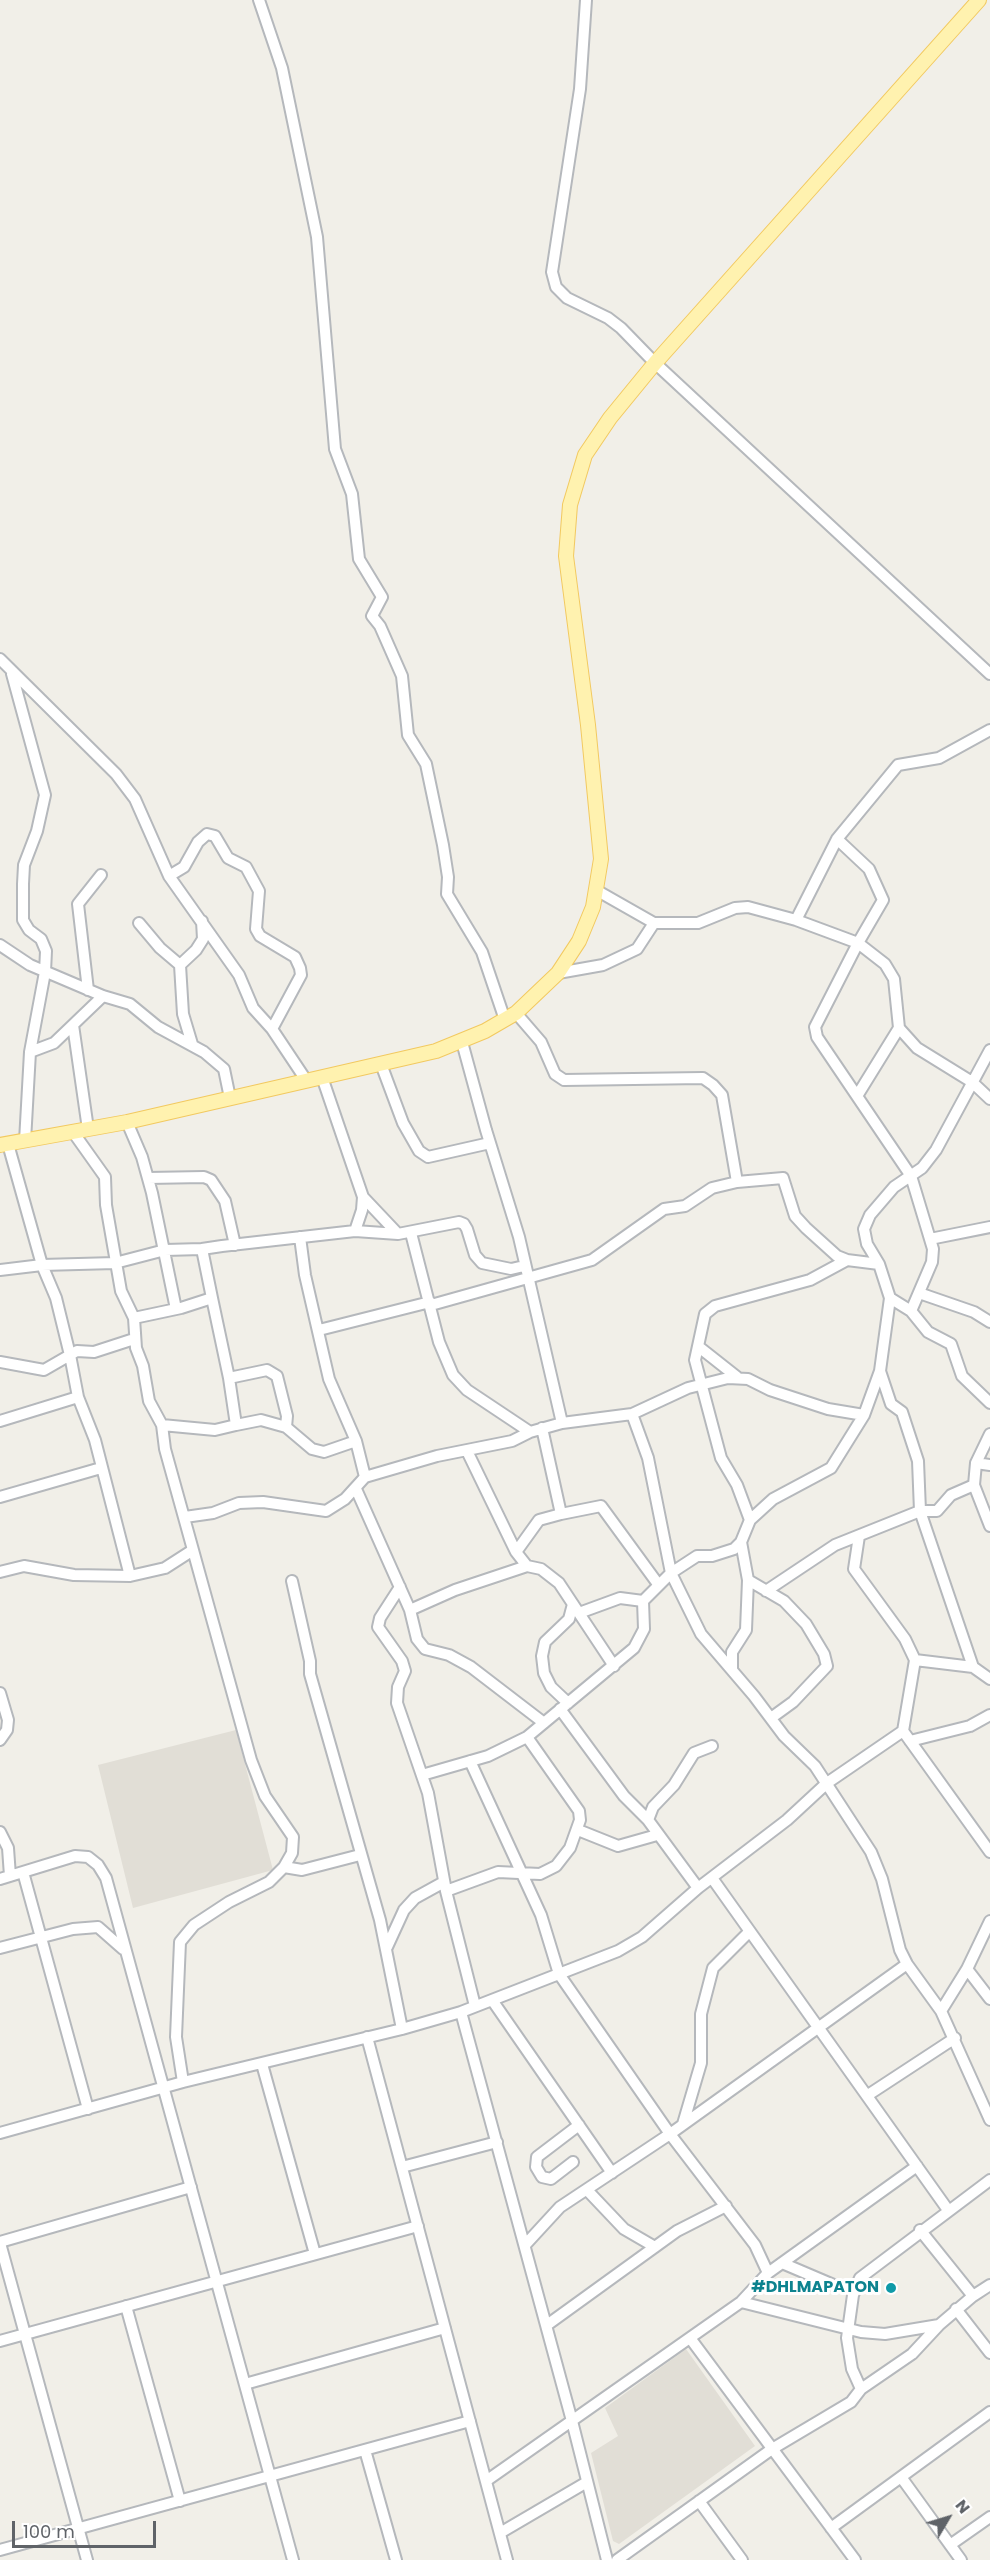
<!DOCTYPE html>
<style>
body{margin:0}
#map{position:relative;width:990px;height:2560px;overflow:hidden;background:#f1efe8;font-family:Poppins,sans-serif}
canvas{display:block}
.north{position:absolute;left:918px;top:2488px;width:60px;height:60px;-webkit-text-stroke:4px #fff;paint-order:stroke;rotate:52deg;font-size:16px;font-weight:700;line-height:24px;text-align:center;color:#5f6368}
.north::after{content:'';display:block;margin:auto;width:21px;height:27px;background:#5f6368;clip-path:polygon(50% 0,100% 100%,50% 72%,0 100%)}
.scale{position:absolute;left:12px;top:2521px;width:144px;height:27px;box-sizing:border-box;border:3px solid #5f6368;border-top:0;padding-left:8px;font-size:18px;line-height:21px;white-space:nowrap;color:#5f6368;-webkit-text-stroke:4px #fff;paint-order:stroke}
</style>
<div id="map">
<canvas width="990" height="2560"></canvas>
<div class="north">N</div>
<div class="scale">100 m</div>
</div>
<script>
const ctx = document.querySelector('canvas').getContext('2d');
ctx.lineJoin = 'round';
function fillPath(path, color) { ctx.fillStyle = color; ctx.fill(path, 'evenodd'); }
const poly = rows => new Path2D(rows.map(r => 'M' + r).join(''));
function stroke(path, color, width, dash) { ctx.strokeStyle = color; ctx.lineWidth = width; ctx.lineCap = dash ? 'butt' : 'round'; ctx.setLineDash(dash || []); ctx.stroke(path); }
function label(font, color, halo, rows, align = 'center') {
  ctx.font = font + ' Poppins,sans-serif'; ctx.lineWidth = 6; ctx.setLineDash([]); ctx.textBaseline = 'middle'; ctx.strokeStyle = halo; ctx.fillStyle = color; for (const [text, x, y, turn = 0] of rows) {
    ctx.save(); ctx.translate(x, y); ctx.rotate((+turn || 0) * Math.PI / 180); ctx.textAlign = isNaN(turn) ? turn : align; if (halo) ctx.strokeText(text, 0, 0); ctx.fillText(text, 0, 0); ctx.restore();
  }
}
const education = poly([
 [236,1730,273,1870,133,1908,98,1765],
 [686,2349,755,2446,619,2544,613,2541,591,2453,618,2436,605,2408]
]);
const minor = poly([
 [259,0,282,68,317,237,335,449,352,494,359,559,382,597,372,616,380,626,402,676,408,735,426,764,443,845,448,877,447,894,482,952,505,1020],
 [586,0,580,89,552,272,556,287,567,298,608,318,621,328,655,363,990,674],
 [0,659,116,774,135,799,169,876,239,975,253,1008,272,1029,306,1080],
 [12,674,45,795,37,831,24,865,23,884,23,920,29,930,41,939,46,951,45,972,30,1052,25,1141],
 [837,839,869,869,883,900,858,943,885,964,894,979,899,1028,917,1048,972,1082,990,1099],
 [169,876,184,867,198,842,207,834,215,836,228,858,246,867,259,891,256,929,260,936,295,957,300,968,301,975,272,1029],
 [596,890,654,923],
 [796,920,858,943,815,1027,817,1037,911,1176,933,1249,932,1262,911,1311],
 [139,923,160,948,180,965],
 [0,945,30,965,103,996,130,1004,158,1027,204,1052,224,1069,230,1098],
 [558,973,603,965,637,949,654,923,698,923,735,908,748,907,796,920,837,839,898,765,939,758,990,730],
 [88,990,78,904,101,875],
 [516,1013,541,1042,555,1074,564,1080,703,1078,713,1085,722,1095,737,1182],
 [73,1025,88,1129],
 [462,1042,486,1130,519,1237,562,1423],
 [192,1044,183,1014,180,965,196,950,203,939,202,921],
 [30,1052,54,1043,103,996],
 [381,1064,403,1123,419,1151,428,1157,490,1143],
 [322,1077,363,1197,362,1210,355,1231],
 [857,1096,899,1028],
 [127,1122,142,1157,152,1193,176,1309],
 [73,1132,105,1177,106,1205,121,1291,134,1318,136,1348,143,1366,149,1401,162,1425,165,1449,193,1550],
 [8,1144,42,1265,115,1263,165,1250,202,1249],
 [148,1178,204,1177,211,1180,225,1201,235,1245],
 [363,1197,398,1234],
 [411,1233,439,1342,453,1375,467,1390,530,1432],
 [300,1237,305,1275,329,1379,356,1441,365,1477],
 [930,1239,990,1227],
 [0,1270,42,1265,56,1298,70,1355,77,1351,94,1352,134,1339],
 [919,1293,974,1312,990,1322],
 [212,1298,229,1378,267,1370,277,1376,287,1416,286,1427],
 [890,1298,911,1311,928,1332,951,1344,962,1376,990,1403],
 [431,1305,592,1260,664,1209,685,1206,712,1188,737,1182,783,1178,795,1216,806,1228,837,1256,847,1260,879,1264],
 [134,1318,181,1308,212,1298,202,1249,222,1246,355,1231,398,1234,459,1222,464,1224,467,1229,475,1255,482,1263,511,1269,524,1266],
 [319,1330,430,1302],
 [699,1347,737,1377],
 [0,1362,44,1370,70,1355,78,1397],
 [880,1371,891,1404,902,1412,918,1461,920,1511,973,1667],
 [632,1414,648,1458,671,1573,701,1634,754,1696,784,1736,815,1766,871,1852,882,1879,900,1950,907,1964,941,2011,990,2120],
 [0,1421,78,1397,95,1440,130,1576],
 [162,1425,215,1430,236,1425,229,1378],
 [236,1425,261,1420,286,1427,312,1449,324,1452,356,1441],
 [542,1428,561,1514,539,1520,516,1552,527,1566,541,1569,559,1583,614,1666],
 [467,1451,516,1552],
 [976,1463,990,1465],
 [974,1485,990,1526],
 [356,1489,410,1610,417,1639,425,1649,449,1655,471,1667,544,1723],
 [0,1497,101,1468],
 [561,1514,601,1506,658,1584],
 [185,1517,213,1513,239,1503,263,1502,326,1511,345,1499,365,1477,437,1456,512,1441,530,1432,562,1423,632,1414,688,1388,728,1378,748,1379,770,1390,828,1409,864,1415],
 [750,1520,737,1485,721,1458,695,1360,705,1314,715,1306,810,1280,847,1260],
 [859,1536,854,1569,905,1639,915,1660,903,1731,990,1852],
 [0,1572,24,1566,74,1575,130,1576,165,1568,193,1550,251,1760,265,1796,293,1837,292,1853,284,1867,269,1882,229,1902,194,1925,180,1942,176,2037,183,2082],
 [748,1580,784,1601,806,1624,824,1654,827,1666,793,1702,771,1718],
 [292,1581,310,1661,310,1674,380,1920,402,2029],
 [400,1587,380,1618,378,1627,402,1661,405,1671,398,1687,397,1703,428,1793,446,1891,475,2006],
 [766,1591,835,1545,920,1511,937,1511,951,1495,974,1485,976,1463,990,1434],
 [410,1610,455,1590,527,1566],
 [579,1613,620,1598,643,1601],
 [915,1660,973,1667,990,1679],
 [732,1669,732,1652,746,1630,748,1580,741,1542],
 [0,1693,8,1720,7,1730,0,1740],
 [568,1703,551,1687,544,1673,542,1656,545,1642,569,1619,573,1604],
 [560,1709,624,1796,648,1820,698,1888],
 [910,1741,970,1726,990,1715],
 [470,1761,541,1915,559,1974,670,2134,755,2245,768,2273,741,2302,486,2481],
 [422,1775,488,1756,527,1737,634,1648,644,1629,643,1601,671,1573,697,1556,712,1556,734,1549,741,1542,750,1520,773,1499,831,1468,864,1415,880,1371,883,1349,890,1298,879,1264,867,1244,864,1229,870,1215,894,1187,922,1168,936,1150,990,1050],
 [648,1820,653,1807,674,1785,694,1753,712,1746],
 [578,1830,618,1846,657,1835],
 [0,1832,8,1848,10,1876],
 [284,1867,302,1870,360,1855],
 [23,1872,88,2109],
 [712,1878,948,2210],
 [0,1879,75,1856,88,1857,98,1865,106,1878,293,2560],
 [446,1891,498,1872,540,1874,556,1866,570,1848,580,1820,579,1811,527,1737],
 [387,1947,404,1910,415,1898,444,1882],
 [0,1948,73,1929,98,1927,123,1949],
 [967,1969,990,1999],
 [492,2000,612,2173],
 [941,2011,967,1969,990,1921],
 [461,2012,572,2421,607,2560],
 [367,2037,507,2560],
 [262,2064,315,2254],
 [868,2095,955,2038],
 [683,2124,701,2063,701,2014,713,1968,749,1932],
 [0,2133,183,2082,402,2029,461,2012,618,1951,642,1937,698,1888,787,1820,827,1783,903,1731],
 [573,2162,551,2179,542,2177,536,2167,537,2157,579,2125],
 [402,2167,497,2142],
 [587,2190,624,2229,655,2247],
 [920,2230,973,2296,990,2285],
 [0,2242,191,2187],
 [0,2243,87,2560],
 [525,2245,560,2207,670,2134,907,1964],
 [782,2263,836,2286,855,2286],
 [768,2273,917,2166],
 [741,2302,861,2332,885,2334,939,2325,973,2296],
 [126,2306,180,2501],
 [956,2309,990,2353],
 [547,2325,677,2231,726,2206],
 [690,2338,855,2560],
 [0,2341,418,2226],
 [245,2384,445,2328],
 [861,2389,912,2354,939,2325],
 [365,2450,396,2560],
 [901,2477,961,2560],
 [699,2501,742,2560],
 [831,2528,990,2412],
 [500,2533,587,2482],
 [950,2545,990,2517],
 [0,2550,470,2421],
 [617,2560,772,2449,851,2402,861,2389,852,2369,847,2338,853,2295,860,2278,990,2180]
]);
const major = poly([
 [0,1145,127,1122,436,1051,485,1031,516,1013,558,973,579,941,593,907,601,859,588,725,566,556,570,505,585,455,610,418,655,363,979,0]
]);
const markers = [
 [891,2288,6,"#0f9aa8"]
];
const cultureNames = [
 ["#DHLMAPATON",879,2288]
];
fillPath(education, '#e1ded6');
stroke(minor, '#b5b8bc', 14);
stroke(major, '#f2c960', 16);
stroke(minor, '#fff', 10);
stroke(major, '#fff2af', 14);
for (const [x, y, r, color] of markers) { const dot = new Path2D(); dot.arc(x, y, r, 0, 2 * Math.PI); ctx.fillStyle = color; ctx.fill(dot); stroke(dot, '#fff', 2); }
label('bold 16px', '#0d838f', '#fff', cultureNames, 'right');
</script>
